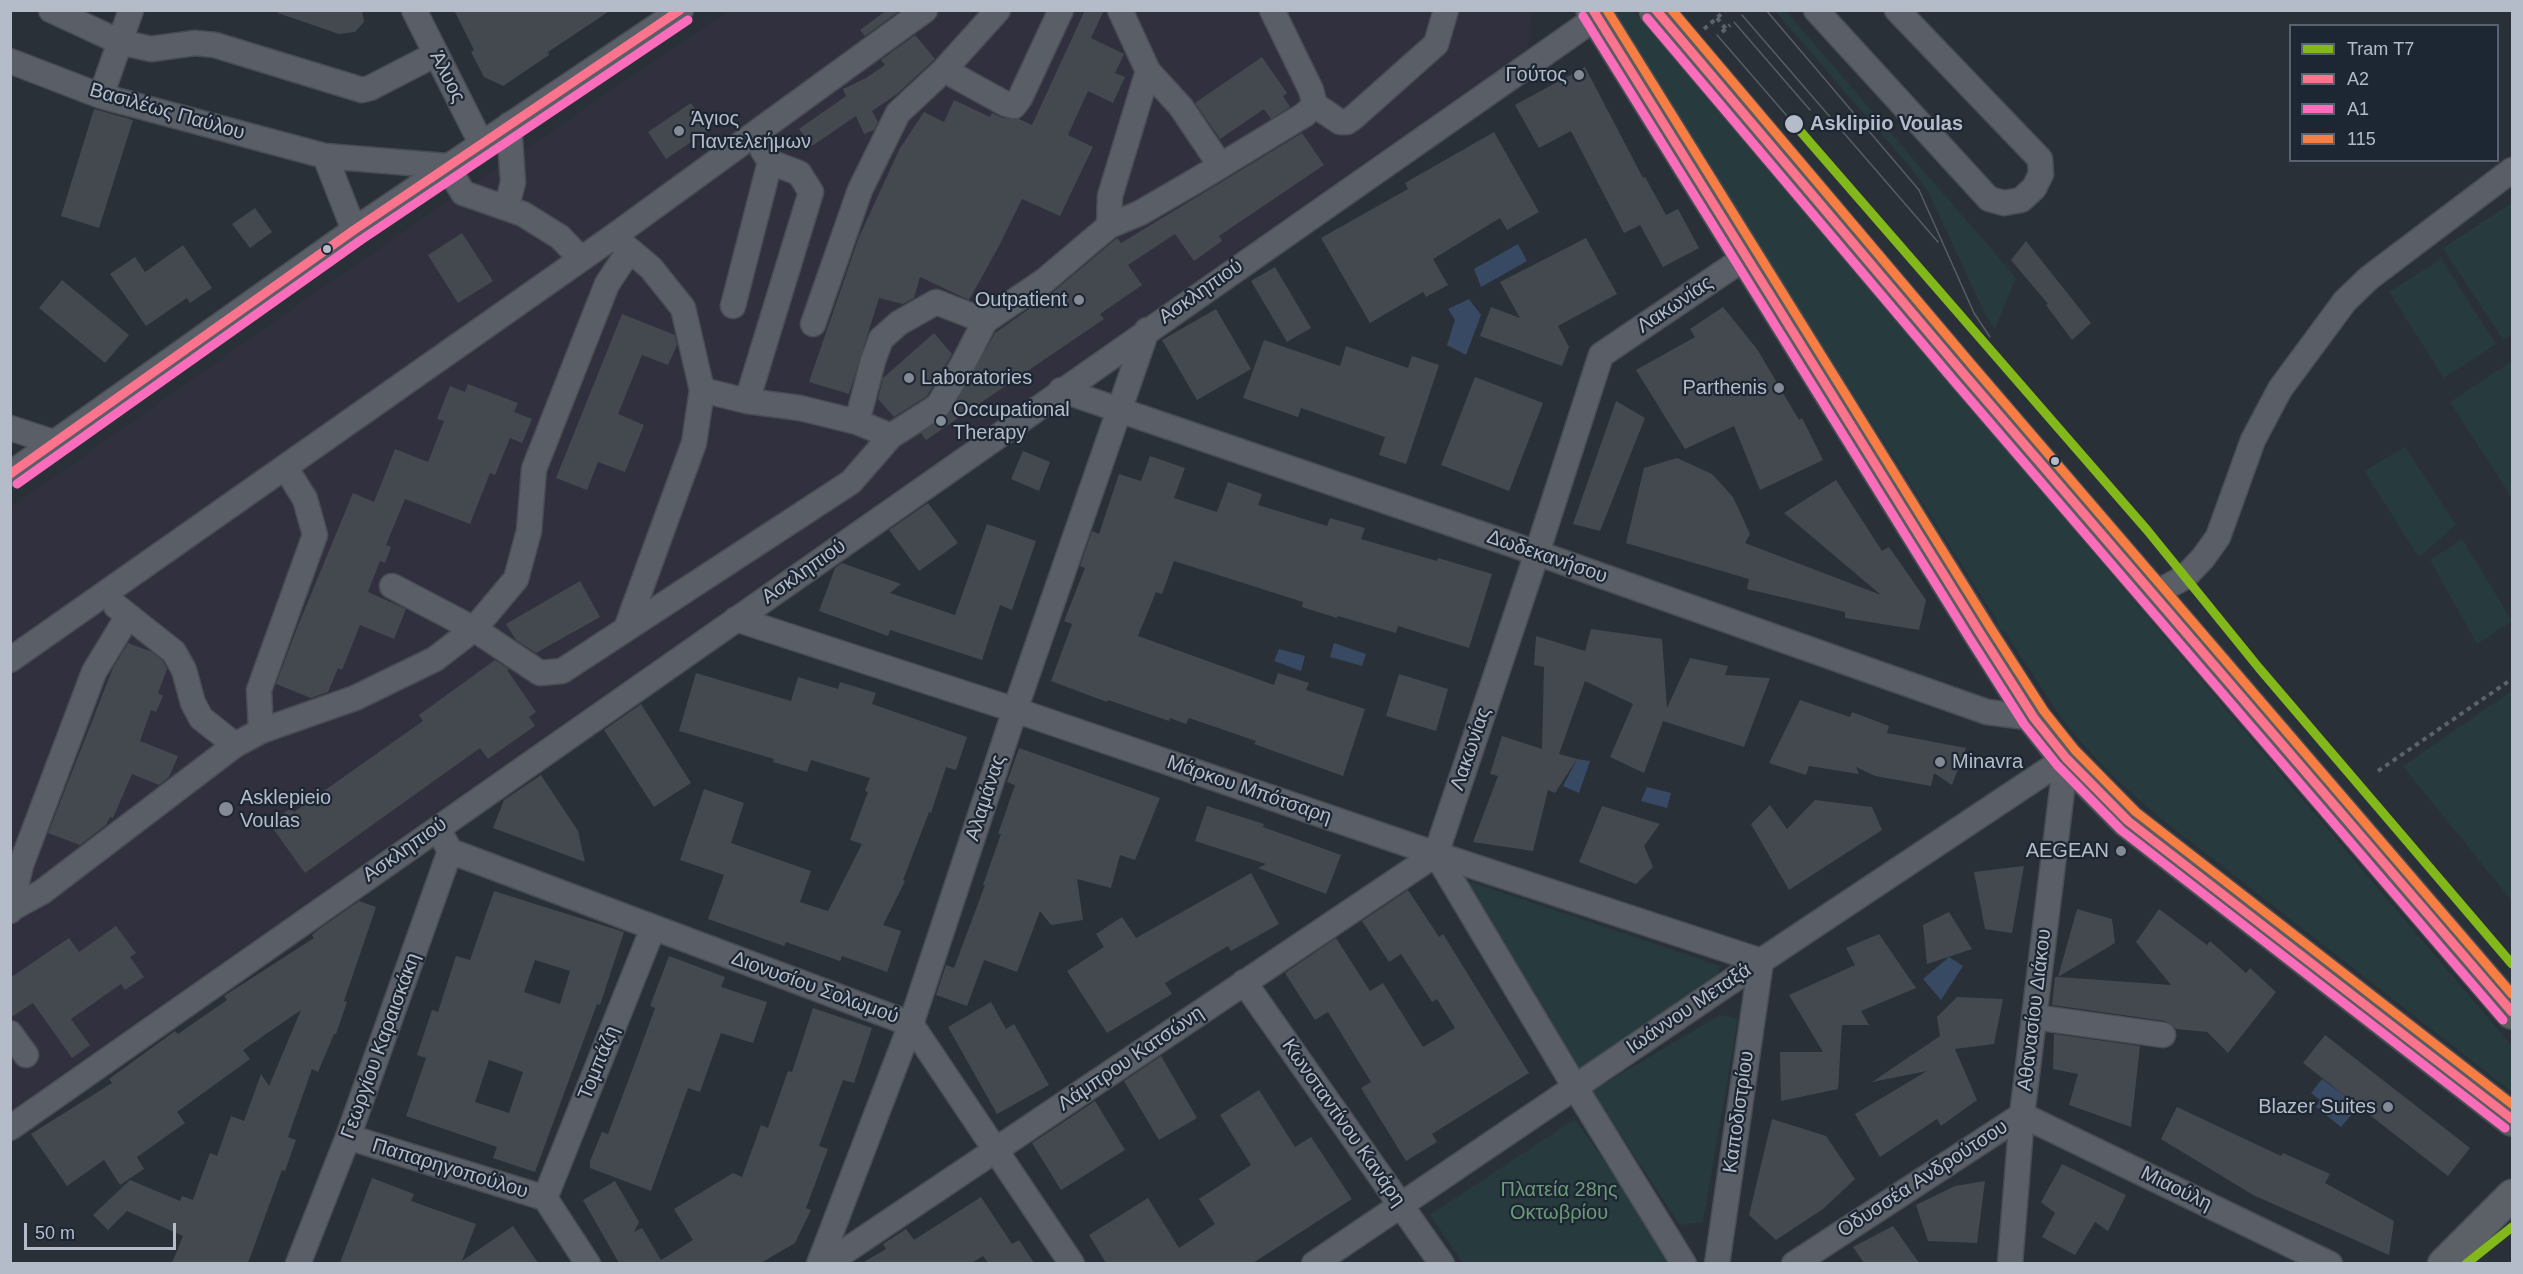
<!DOCTYPE html>
<meta charset="utf-8">
<style>
body{margin:0}
#map{position:relative;width:2523px;height:1274px;overflow:hidden;background:#2a3038;font-family:Helvetica,sans-serif}
canvas{display:block}
.frame{position:absolute;inset:0;border:12px solid #b4bcc9;pointer-events:none}
.legend{position:absolute;left:2289px;top:24px;width:210px;height:138px;box-sizing:border-box;background:#1d2633;border:2px solid #59626f;margin:0;padding:8px 10px;list-style:none;font-size:18px;color:#b4bcc9}
.legend li{display:flex;align-items:center;gap:12px;height:30px}
.legend b{width:30px;border:2px solid #59626f}
.scale{position:absolute;left:24px;top:1223px;width:152px;height:27px;box-sizing:border-box;border:3px solid #b4bcc9;border-top:0;padding-left:8px;font-size:18px;line-height:21px;white-space:nowrap;color:#b4bcc9;-webkit-text-stroke:4px #1d2633;paint-order:stroke}
</style>
<div id="map">
<canvas width="2523" height="1274"></canvas>
<div class="frame"></div>
<ul class="legend">
<li><b style="height:8px;background:#83b81a"></b>Tram Τ7</li>
<li><b style="height:8px;background:#fc738d"></b>Α2</li>
<li><b style="height:8px;background:#fb6dba"></b>Α1</li>
<li><b style="height:8px;background:#f77d43"></b>115</li>
</ul>
<div class="scale">50 m</div>
</div>
<script>
const ctx = document.querySelector('canvas').getContext('2d');
ctx.lineJoin = 'round';
function fillPath(path, color) { ctx.fillStyle = color; ctx.fill(path, 'evenodd'); }
const poly = rows => new Path2D(rows.map(r => 'M' + r).join(''));
function stroke(path, color, width, dash) { ctx.strokeStyle = color; ctx.lineWidth = width; ctx.lineCap = dash ? 'butt' : 'round'; ctx.setLineDash(dash || []); ctx.stroke(path); }
function label(font, color, halo, rows, align = 'center') {
  ctx.font = font + ' Helvetica,sans-serif'; ctx.lineWidth = 4.5; ctx.setLineDash([]); ctx.textBaseline = 'middle'; ctx.strokeStyle = halo; ctx.fillStyle = color; for (const [text, x, y, turn = 0] of rows) {
    ctx.save(); ctx.translate(x, y); ctx.rotate((+turn || 0) * Math.PI / 180); ctx.textAlign = isNaN(turn) ? turn : align; if (halo) ctx.strokeText(text, 0, 0); ctx.fillText(text, 0, 0); ctx.restore();
  }
}
const medical = poly([
 [728,11,1532,11,1528,48,11,1110,10,508,343,273]
]);
const green = poly([
 [1614,11,1633,11,2512,1046,2512,1092,2159,817,2110,774,2066,725,2004,631,1999,629,1996,619,1659,87],
 [1775,11,1786,11,2016,278,1995,329,1984,312,1928,191,1910,167],
 [2512,203,2512,334,2503,340,2443,248],
 [2441,259,2496,344,2444,378,2389,292],
 [2512,361,2512,498,2450,402],
 [2405,447,2456,525,2419,557,2364,471],
 [2462,539,2512,621,2477,644,2430,560],
 [2512,691,2512,901,2403,766],
 [1456,877,1720,966,1717,982,1582,1075],
 [1720,1015,1738,1019,1703,1222,1680,1225,1592,1091],
 [1575,1119,1674,1263,1463,1263,1430,1215]
]);
const water = poly([
 [1518,244,1527,261,1481,287,1474,269],
 [1469,299,1481,315,1466,355,1447,345,1455,320,1448,309],
 [1334,643,1366,654,1362,666,1330,657],
 [1279,649,1305,656,1301,671,1274,661],
 [1577,759,1590,761,1579,793,1563,786],
 [1647,787,1671,793,1667,808,1641,801],
 [1949,957,1963,966,1941,1000,1923,979],
 [2322,1079,2359,1106,2341,1127,2316,1107,2320,1100,2311,1093]
]);
const building = poly([
 [279,10,362,10,364,22,355,32,339,34,278,13],
 [454,10,611,10,548,52,549,55,503,86,484,77,471,52,474,50],
 [887,10,898,12,865,36,860,30],
 [1085,10,1104,10,1091,38,1124,54,1115,73,1125,77,1113,103,1088,91,1068,135,1093,147,1060,216,1022,199,999,246,969,300,920,277,914,298,903,304,879,298,849,394,809,382,859,237,900,148,924,112,944,122,954,100,990,117,992,113,1003,118,1019,119,1032,125],
 [915,35,935,59,897,94,872,111,878,122,874,130,864,134,856,116,812,146,799,129,846,96,843,89,866,78,885,65,881,60],
 [1262,57,1287,93,1283,96,1290,107,1271,119,1264,109,1220,139,1195,103],
 [1585,67,1643,178,1645,177,1666,215,1678,209,1699,248,1663,267,1640,225,1624,233,1571,131,1539,148,1515,105],
 [691,103,709,130,666,159,648,132],
 [94,109,133,120,99,228,61,216],
 [1494,132,1539,212,1507,230,1500,218,1433,259,1448,285,1426,297,1423,292,1370,323,1321,238,1408,189,1405,183],
 [1302,133,1324,165,1219,236,1222,241,1194,261,1175,234,1128,265,1142,285,1100,314,1104,319,926,440,921,433,950,413,995,333,1053,292,1117,238,1121,243],
 [255,208,272,232,250,248,232,224],
 [462,233,493,281,458,303,428,255],
 [1586,238,1617,294,1558,326,1569,347,1562,366,1480,336,1491,307,1520,318,1500,282],
 [2026,241,2091,323,2072,340,2046,305,2048,304,2011,260],
 [183,245,212,288,190,303,187,298,146,326,110,274,135,257,145,272],
 [1275,267,1311,328,1287,342,1251,281],
 [62,280,129,335,105,363,39,308],
 [1723,307,1757,349,1799,420,1802,418,1823,460,1760,490,1734,426,1685,449,1636,370,1695,337,1690,329],
 [1216,309,1251,369,1197,400,1162,340],
 [622,314,675,335,677,345,668,365,642,355,618,414,644,425,625,472,598,462,587,490,556,478],
 [934,333,952,354,927,396,894,417,878,399,883,378],
 [1264,340,1340,366,1346,346,1408,368,1412,356,1439,365,1406,464,1379,455,1385,437,1301,408,1298,417,1243,398],
 [1475,377,1543,403,1509,491,1441,465],
 [468,384,518,403,514,412,532,419,522,443,510,438,495,475,490,473,470,524,405,499,386,545,391,547,385,563,380,561,368,592,406,609,394,639,360,625,342,670,338,668,328,692,311,698,276,684,297,628,353,493,374,502,395,449,428,462,444,421,437,419,450,386,465,392],
 [1616,401,1645,418,1600,531,1573,524],
 [1023,451,1050,462,1039,491,1011,479],
 [1150,456,1185,468,1174,498,1217,512,1228,482,1262,494,1258,505,1327,526,1330,518,1365,528,1361,539,1437,561,1438,558,1492,574,1469,648,1398,626,1396,633,1338,616,1337,618,1302,607,1303,602,1174,561,1162,594,1156,592,1138,636,1274,685,1278,673,1309,683,1306,690,1365,709,1343,776,1254,744,1256,741,1189,718,1186,724,1170,718,1169,721,1108,700,1107,702,1051,681,1072,624,1064,621,1085,568,1080,566,1092,531,1099,534,1119,474,1141,481],
 [1677,458,1712,474,1733,497,1750,534,1745,543,1881,595,1784,513,1836,480,1882,551,1889,547,1926,600,1919,630,1845,618,1845,612,1747,589,1749,579,1626,543,1644,468],
 [928,503,958,543,919,571,889,530],
 [987,524,1036,541,1012,610,1000,605,982,660,890,630,888,636,819,611,835,568,842,563,901,584,890,593,955,615],
 [580,581,600,617,536,653,516,640,506,624],
 [1591,629,1662,639,1667,708,1690,658,1728,666,1725,675,1770,678,1744,747,1663,721,1644,773,1610,757,1633,704,1585,681,1559,754,1577,759,1555,793,1548,790,1533,851,1473,842,1498,776,1490,774,1502,736,1542,749,1544,667,1534,665,1536,636,1585,651],
 [128,643,152,652,163,661,167,669,158,693,163,696,156,712,151,710,140,741,178,756,169,777,159,785,132,774,113,818,110,817,106,825,80,845,48,833,113,668],
 [495,660,509,669,507,670,536,712,529,717,535,726,488,759,480,748,305,873,269,823,291,808,294,812,423,721,419,715],
 [696,673,791,701,798,677,838,689,840,682,876,693,872,704,967,737,956,770,946,767,931,813,929,812,903,880,905,881,883,925,901,931,887,972,842,956,840,961,786,942,784,946,708,919,724,875,680,860,704,789,744,803,731,843,811,871,800,902,828,911,862,844,850,840,868,792,865,791,870,778,811,760,807,772,773,762,774,759,679,731],
 [1399,674,1448,689,1436,731,1386,716],
 [1800,700,1850,717,1852,712,1889,726,1887,733,1966,748,1952,785,1934,773,1931,786,1875,776,1856,767,1859,774,1809,766,1806,775,1769,763],
 [641,704,691,783,654,807,604,730],
 [1019,748,1160,798,1135,860,1120,855,1111,888,1077,879,1083,920,1051,925,1040,911,1017,972,984,960,967,1006,936,995,946,965,954,968,985,885,983,885,1001,834,998,834,1015,785,1007,782],
 [541,775,578,831,585,862,493,828,504,800],
 [1815,800,1872,807,1882,830,1789,890,1751,824,1770,805,1787,829],
 [1207,806,1264,824,1263,827,1341,855,1326,894,1258,868,1266,864,1195,841],
 [1602,806,1660,824,1644,846,1653,867,1636,884,1579,862],
 [2024,866,2012,933,1985,929,1974,872],
 [1251,873,1279,924,1231,951,1228,946,1165,983,1172,994,1107,1033,1067,971,1104,947,1096,934,1122,917,1136,938],
 [1408,890,1439,937,1443,934,1529,1073,1432,1134,1437,1142,1406,1161,1361,1088,1371,1082,1328,1012,1315,1020,1285,973,1336,938,1370,991,1383,983,1423,1047,1455,1028,1437,999,1432,1002,1401,954,1389,962,1362,921],
 [494,891,624,932,600,1005,597,1004,535,1172,493,1158,497,1147,406,1116,426,1058,417,1055,432,1010,438,1012,456,956,470,960],
 [535,960,570,971,560,1004,524,992],
 [489,1060,523,1072,509,1113,475,1102],
 [359,901,376,907,344,1001,347,1002,336,1034,334,1034,318,1072,312,1069,288,1137,296,1140,285,1171,282,1170,248,1263,172,1263,183,1236,127,1211,108,1230,93,1215,130,1180,180,1201,182,1196,193,1200,210,1153,217,1156,231,1116,244,1121,261,1074,269,1086,301,1010,243,1050,250,1059,177,1112,185,1123,137,1157,144,1169,120,1185,104,1160,67,1186,31,1134,112,1083,109,1079,175,1031,178,1034,227,1000,224,996,314,938,312,935,319,929],
 [2077,909,2112,919,2115,943,2058,977,2171,985,2136,942,2159,909,2207,945,2210,941,2246,973,2250,968,2276,992,2228,1053,2207,1032,2176,1029,2165,1021,2052,1005,2055,977,2058,977],
 [1949,912,1972,949,1927,964,1923,925],
 [116,926,136,953,130,957,144,977,125,990,121,984,71,1019,90,1045,72,1058,33,1003,10,1018,10,978,69,938,79,952],
 [1879,934,1916,988,1861,1011,1869,1025,1842,1025,1838,1089,1781,1101,1780,1052,1823,1052,1789,995,1855,965,1846,948],
 [669,956,725,977,721,987,767,1002,753,1043,721,1033,700,1092,688,1088,651,1191,590,1168,590,1161,602,1132,608,1134,633,1068,655,1008,650,1006],
 [1957,997,2003,999,1994,1044,1955,1049,1977,1100,1941,1126,1937,1119,1880,1157,1855,1114,1927,1071,1872,1082,1940,1036,1937,1017],
 [991,1002,1006,1029,1014,1024,1049,1085,997,1114,948,1027],
 [813,1008,872,1028,854,1083,843,1080,819,1146,828,1149,806,1208,811,1210,795,1243,761,1263,619,1263,583,1200,615,1181,639,1222,634,1232,642,1228,661,1260,693,1240,674,1209,733,1173,742,1177,761,1125,768,1128,788,1071,792,1072],
 [2054,1034,2140,1046,2131,1127,2069,1105,2078,1074,2053,1069],
 [2325,1035,2470,1148,2448,1176,2303,1063],
 [1161,1056,1197,1118,1159,1140,1124,1081],
 [1259,1090,1295,1147,1311,1137,1352,1199,1253,1263,1106,1263,1089,1235,1148,1198,1179,1248,1215,1224,1199,1199,1251,1165,1220,1115],
 [1095,1101,1125,1150,1061,1190,1032,1143],
 [2177,1107,2281,1156,2283,1153,2330,1174,2325,1183,2394,1221,2389,1255,2253,1195,2161,1139],
 [1772,1119,1826,1136,1855,1179,1823,1209,1776,1240,1749,1215],
 [2062,1164,2126,1195,2108,1231,2095,1222,2075,1255,2042,1237,2055,1213,2041,1202],
 [372,1178,414,1194,411,1201,476,1224,462,1261,513,1226,538,1263,340,1263],
 [1985,1181,1977,1243,1928,1241,1916,1205,1955,1186],
 [981,1197,1012,1244,1019,1240,1034,1263,988,1263,983,1256,972,1263,862,1263,886,1249,883,1244,906,1229,914,1240],
 [1893,1226,1919,1263,1864,1263,1853,1247]
]);
const path = poly([
 [1746,11,1747,10],
 [1717,18,1726,29],
 [1704,29,1726,10],
 [1722,32,1730,25],
 [2378,771,2512,679]
]);
const minor = poly([
 [51,10,120,42,151,49,195,43,215,45,362,90,370,88,436,54],
 [414,10,481,143],
 [998,10,944,70,1006,104,1014,106,1020,98,1061,10],
 [1120,10,1148,71,1181,107,1220,165],
 [1272,10,1311,90,1315,105,1340,122,1347,122,1354,117,1436,44,1446,10],
 [1816,10,1989,199,2004,203,2021,200,2034,188,2041,174,2040,159,1897,10],
 [10,61,101,96,325,156,447,166],
 [101,96,131,10],
 [325,156,354,230],
 [447,166,463,193,523,214,560,237,581,259],
 [507,206,513,182,509,125],
 [1109,226,1110,196,1148,71],
 [619,241,651,268,683,308,702,390,747,401,800,408,857,422,891,436,938,406,963,364,985,321,1044,281,1109,226,1140,213,1197,180,1304,115,1315,105],
 [733,306,770,162,762,149],
 [813,324,860,190,898,113,944,70],
 [1061,390,1537,553,1987,712,2034,718],
 [747,401,811,192,799,173,770,162],
 [857,422,873,361,881,339,899,323,936,302,985,321],
 [10,428,56,443],
 [10,474,354,230,681,10],
 [392,586,474,629,540,673,562,671,851,482,891,436],
 [2154,594,2185,577,2203,558,2218,537,2253,440,2280,389,2345,301,2369,278,2512,170],
 [116,606,174,652,184,670,193,703,201,718,235,745],
 [736,619,1015,710,1436,854,1761,961,1717,1264],
 [626,629,694,443,702,390],
 [10,660,614,236,925,10],
 [261,731,259,690,315,535,305,499,285,467],
 [450,851,911,1024,1072,1264],
 [11,909,42,892,235,745,261,731,355,698,435,659,474,629,516,579,529,531,534,469,607,284,629,251],
 [10,911,21,865,94,672,128,616],
 [1244,982,1442,1264],
 [2034,1017,2163,1035],
 [10,1033,26,1055],
 [10,1128,1597,17],
 [348,1137,545,1198,588,1264],
 [545,1198,653,928],
 [298,1264,348,1137,450,851,443,838],
 [819,1264,911,1024,1015,710,1147,330],
 [826,1264,1436,854],
 [1314,1264,1761,961,2066,758],
 [1684,1264,1575,1087,1436,854,1537,553,1601,355,1746,257],
 [1794,1264,2022,1115,2330,1264],
 [2010,1264,2022,1115,2066,758]
]);
const major = poly([
 [2443,1264,2512,1195]
]);
const highway = poly([
 [1593,10,1980,633,2034,718,2066,758,2128,821,2512,1119],
 [1656,10,1963,373,2512,1012]
]);
const tram = poly([
 [1766,10,1919,190,1974,313,1990,337],
 [1742,15,1938,242],
 [1734,22,1810,110],
 [1717,35,1794,124]
]);
const bus1 = poly([
 [1593,10,1980,633,2034,718,2066,758,2128,821,2512,1119],
 [1656,10,1963,373,2512,1012],
 [10,474,354,230,680,10]
]);
const bus2 = poly([
 [1583,16,1970,639,2024,724,2057,765,2121,830,2505,1128],
 [1647,18,1954,381,2503,1020],
 [17,484,361,240,688,20]
]);
const bus3 = poly([
 [1607,10,1990,627,2044,711,2075,750,2136,812,2512,1104],
 [1672,10,1972,365,2512,994]
]);
const tram1 = poly([
 [1794,124,2147,530,2259,668,2512,964],
 [2466,1264,2512,1227]
]);
const markers = [
 [1579,75,6,"#848b96"],
 [1794,124,10,"#b4bcc9"],
 [679,131,6,"#848b96"],
 [327,249,5,"#b4bcc9"],
 [1079,300,6,"#848b96"],
 [909,378,6,"#848b96"],
 [1779,388,6,"#848b96"],
 [941,421,6,"#848b96"],
 [2055,461,5,"#b4bcc9"],
 [1940,762,6,"#848b96"],
 [226,809,8,"#848b96"],
 [2121,851,6,"#848b96"],
 [2388,1107,6,"#848b96"]
];
const poiNames = [
 ["Γούτος",1567,75],
 ["Άγιος",691,119,"left"],
 ["Παντελεήμων",691,142,"left"],
 ["Outpatient",1067,300],
 ["Laboratories",921,378,"left"],
 ["Parthenis",1767,388],
 ["Occupational",953,410,"left"],
 ["Therapy",953,433,"left"],
 ["Minavra",1952,762,"left"],
 ["Asklepieio",240,798,"left"],
 ["Voulas",240,821,"left"],
 ["AEGEAN",2109,851],
 ["Blazer Suites",2376,1107]
];
const streetNames = [
 ["Άλυος",447,77,63],
 ["Βασιλέως Παύλου",167,112,16],
 ["Ασκληπιού",1201,292,-35],
 ["Λακωνίας",1675,305,-34],
 ["Δωδεκανήσου",1547,557,19],
 ["Ασκληπιού",804,572,-35],
 ["Λακωνίας",1471,749,-71],
 ["Μάρκου Μπότσαρη",1249,790,19],
 ["Αλαμάνας",986,798,-72],
 ["Ασκληπιού",405,850,-35],
 ["Διονυσίου Σολωμού",815,988,20],
 ["Ιωάννου Μεταξά",1689,1009,-34],
 ["Αθανασίου Διάκου",2035,1010,-83],
 ["Γεωργίου Καραισκάκη",381,1046,-70],
 ["Λάμπρου Κατσώνη",1131,1059,-34],
 ["Τομπάζη",599,1063,-68],
 ["Καποδιστρίου",1739,1112,-82],
 ["Κωνσταντίνου Κανάρη",1343,1123,55],
 ["Παπαρηγοπούλου",450,1169,17],
 ["Οδυσσέα Ανδρούτσου",1923,1179,-33],
 ["Μιαούλη",2176,1189,26]
];
const stopNames = [
 ["Asklipiio Voulas",1810,124]
];
const parkNames = [
 ["Πλατεία 28ης",1559,1190],
 ["Οκτωβρίου",1559,1213]
];
fillPath(medical, '#31303e');
fillPath(green, '#273a3e');
fillPath(water, '#384963');
fillPath(building, '#444950');
stroke(minor, '#484c53', 27);
stroke(major, '#484c55', 33);
stroke(highway, '#474c53', 36);
stroke(path, '#5d636a', 4, [4.5, 4.5]);
stroke(minor, '#5a5e66', 24);
stroke(major, '#5c6168', 30);
stroke(highway, '#5a5d60', 33);
stroke(tram, '#595d64', 1.5);
stroke(bus1, '#fc738d', 9);
stroke(bus2, '#fb6dba', 9);
stroke(bus3, '#f77d43', 9);
stroke(tram1, '#83b81a', 9);
for (const [x, y, r, color] of markers) { const dot = new Path2D(); dot.arc(x, y, r, 0, 2 * Math.PI); ctx.fillStyle = color; ctx.fill(dot); stroke(dot, '#1d2633', 2); }
label('20px', '#b4bcc9', '#1d2633', poiNames, 'right');
label('20px', '#b4bcc9', '#1d2633', streetNames);
label('bold 20px', '#b4bcc9', '#1d2633', stopNames, 'left');
label('20px', '#6b9a76', '#1d2633', parkNames);
</script>
